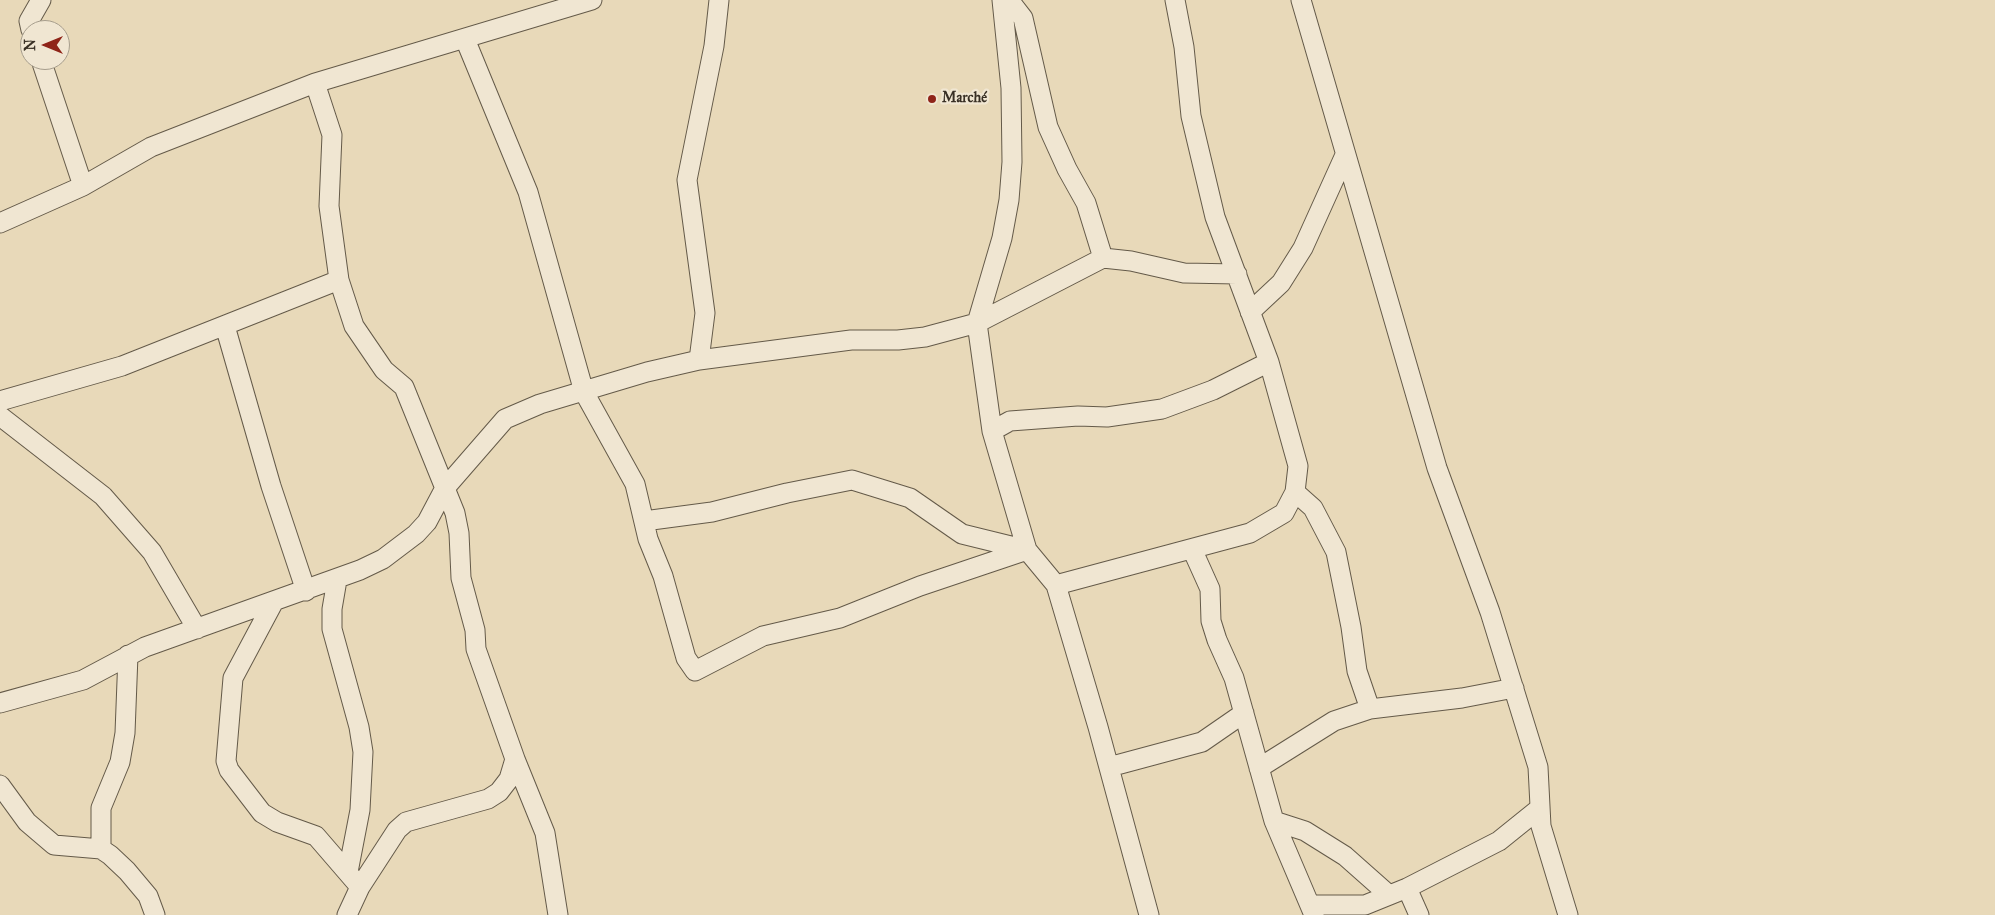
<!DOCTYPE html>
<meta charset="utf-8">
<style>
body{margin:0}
#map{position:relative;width:1995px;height:915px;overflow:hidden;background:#e8d9b9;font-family:"IM FELL Great Primer",serif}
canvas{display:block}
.north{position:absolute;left:20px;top:20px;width:50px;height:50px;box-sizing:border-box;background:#f0e6d2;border:1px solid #a69d8c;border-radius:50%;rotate:270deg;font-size:14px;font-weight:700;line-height:20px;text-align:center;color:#382f24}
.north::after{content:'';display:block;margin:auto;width:18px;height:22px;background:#8f2418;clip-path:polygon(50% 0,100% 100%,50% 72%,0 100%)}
</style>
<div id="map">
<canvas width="1995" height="915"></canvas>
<div class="north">N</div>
</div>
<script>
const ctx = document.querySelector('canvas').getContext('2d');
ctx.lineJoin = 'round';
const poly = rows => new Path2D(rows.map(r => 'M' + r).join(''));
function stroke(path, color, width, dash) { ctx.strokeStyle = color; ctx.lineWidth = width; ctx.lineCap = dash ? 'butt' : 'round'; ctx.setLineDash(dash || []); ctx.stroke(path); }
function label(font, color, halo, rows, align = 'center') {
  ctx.font = font + ' "IM FELL Great Primer",serif'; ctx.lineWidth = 4.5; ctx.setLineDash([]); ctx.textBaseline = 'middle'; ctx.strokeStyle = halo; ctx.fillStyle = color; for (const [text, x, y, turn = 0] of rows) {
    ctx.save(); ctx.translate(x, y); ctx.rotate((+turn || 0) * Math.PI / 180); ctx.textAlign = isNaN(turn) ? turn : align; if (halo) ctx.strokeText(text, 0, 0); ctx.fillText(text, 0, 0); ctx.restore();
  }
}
const minor = poly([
 [1002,0,1011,88,1012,162,1009,200,1002,238,977,323,992,431,1027,550,1056,585,1098,727,1149,915],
 [1009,0,1023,18,1048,127,1067,169,1086,203,1103,258],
 [1301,0,1437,468,1490,612,1538,767,1541,826,1568,915],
 [31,30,29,21,41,0],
 [465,39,528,192,584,392,635,484,648,539,663,576,686,658,695,671,763,636,840,618,920,586,1027,550],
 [41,60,83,186],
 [315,83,332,135,329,206,339,280,354,326,384,370,404,387,455,513,459,533,461,578,475,630,476,649,515,759,509,779,499,792,488,799,406,822,397,830,360,887,347,915],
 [0,223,83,186,151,147,315,83,592,0],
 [1250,312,1281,283,1303,248,1345,155],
 [225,326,271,486,306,591],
 [699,360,851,340,898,340,925,337,977,323,1103,258,1131,261,1184,273,1237,274],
 [0,401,122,366,339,280],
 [0,416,103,496,152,552,197,629],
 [992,431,1010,421,1078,416,1107,417,1162,409,1213,390,1269,362],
 [1295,492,1313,508,1336,552,1351,627,1357,671,1370,709],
 [644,521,712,512,787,493,852,480,910,498,962,534,1027,550],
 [1192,549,1210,589,1211,621,1217,640,1234,678,1274,821,1314,915],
 [337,580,332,609,332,629,359,727,363,752,360,810,348,872],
 [1056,585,1250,533,1284,513,1295,492,1298,466,1269,362,1215,217,1191,116,1184,47,1175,0],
 [273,603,233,678,226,761,229,770,262,813,277,822,316,836,360,887],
 [0,703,83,680,145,647,360,570,383,559,416,534,427,522,445,488,505,419,540,404,647,372,699,360,705,313,687,180,714,46,719,0],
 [515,759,545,833,558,915],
 [1109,767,1202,742,1244,713],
 [1259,768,1334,721,1370,709,1462,698,1514,688],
 [0,785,27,822,54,845,101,849,110,855,127,871,148,896,155,915],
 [1274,821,1305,831,1345,856,1389,895],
 [101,849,101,808,120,762,125,733,128,655],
 [1407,888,1419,915],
 [1310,905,1365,905,1407,888,1499,841,1540,808]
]);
const markers = [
 [932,99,5,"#8f2418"]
];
const poiNames = [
 ["Marché",942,99]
];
stroke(minor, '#645a49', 21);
stroke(minor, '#f0e6d2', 19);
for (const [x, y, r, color] of markers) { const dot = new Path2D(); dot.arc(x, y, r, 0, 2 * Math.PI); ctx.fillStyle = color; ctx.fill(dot); stroke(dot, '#f0e6d2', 2); }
label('bold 14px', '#382f24', '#f0e6d2', poiNames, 'left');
</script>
